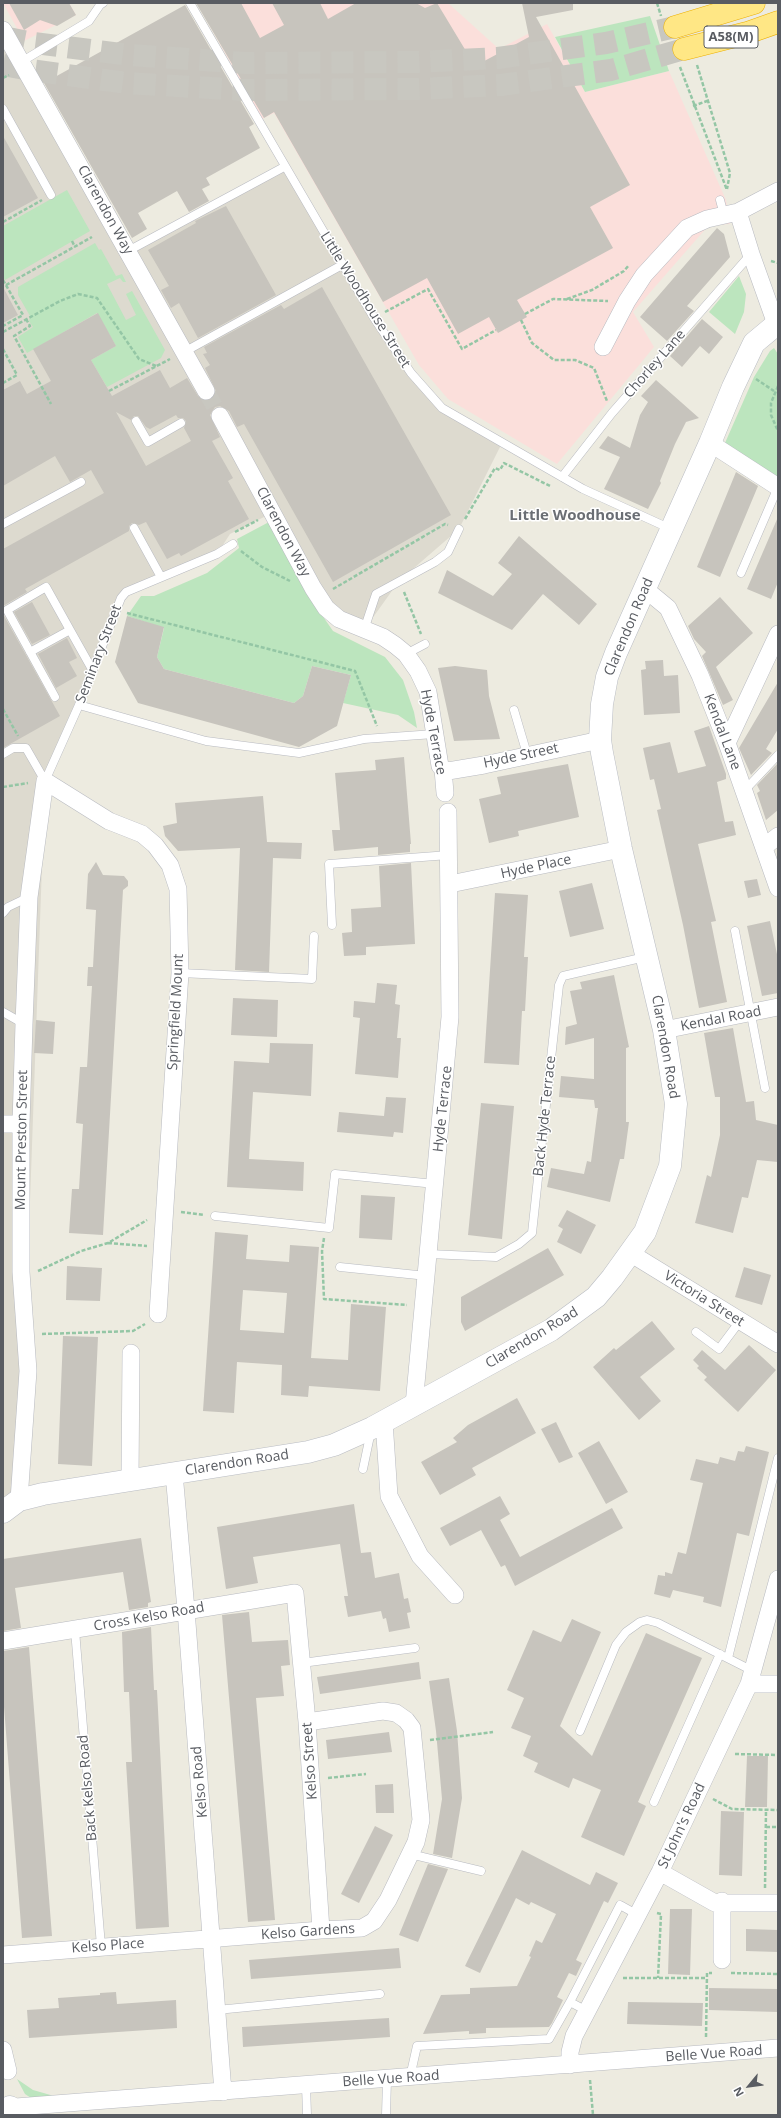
<!DOCTYPE html>
<style>
body{margin:0}
#map{position:relative;width:781px;height:2118px;overflow:hidden;background:#edebe0;font-family:"Open Sans",sans-serif}
canvas{display:block}
.frame{position:absolute;inset:0;border:4px solid #595c62;pointer-events:none}
.north{position:absolute;left:729px;top:2066px;width:40px;height:40px;-webkit-text-stroke:3px #fff;paint-order:stroke;rotate:241deg;font-size:11px;font-weight:700;line-height:16px;text-align:center;color:#595c62}
.north::after{content:'';display:block;margin:auto;width:14px;height:18px;background:#595c62;clip-path:polygon(50% 0,100% 100%,50% 72%,0 100%)}
</style>
<div id="map">
<canvas width="781" height="2118"></canvas>
<div class="frame"></div>
<div class="north">N</div>
</div>
<script>
const ctx = document.querySelector('canvas').getContext('2d');
ctx.lineJoin = 'round';
function fillPath(path, color) { ctx.fillStyle = color; ctx.fill(path, 'evenodd'); }
const poly = rows => new Path2D(rows.map(r => 'M' + r).join(''));
function stroke(path, color, width, dash) { ctx.strokeStyle = color; ctx.lineWidth = width; ctx.lineCap = dash ? 'butt' : 'round'; ctx.setLineDash(dash || []); ctx.stroke(path); }
function label(font, color, halo, rows, align = 'center') {
  ctx.font = font + ' "Open Sans",sans-serif'; ctx.lineWidth = 3; ctx.setLineDash([]); ctx.textBaseline = 'middle'; ctx.strokeStyle = halo; ctx.fillStyle = color; for (const [text, x, y, turn = 0] of rows) {
    ctx.save(); ctx.translate(x, y); ctx.rotate((+turn || 0) * Math.PI / 180); ctx.textAlign = isNaN(turn) ? turn : align; if (halo) ctx.strokeText(text, 0, 0); ctx.fillText(text, 0, 0); ctx.restore();
  }
}
const education = poly([
 [3,30,128,251,284,167,374,318,442,408,502,443,459,529,399,581,364,630,313,588,272,513,230,534,217,554,121,598,45,781,19,1510,3,1521]
]);
const medical = poly([
 [3,3,69,3,76,15,24,41],
 [197,3,448,3,499,49,547,24,585,92,669,71,726,200,730,224,709,225,633,312,654,347,557,464,448,399,419,365,274,113,262,119]
]);
const green = poly([
 [650,16,669,71,585,92,555,37],
 [67,190,90,231,5,280,3,277,3,226],
 [95,243,99,250,101,249,116,276,122,274,126,282,123,282,120,278,107,284,126,320,136,315,126,294,132,291,165,350,161,358,107,387,91,360,116,346,97,313,27,353,18,337,33,327,29,321,30,316,18,295,18,287],
 [739,276,746,294,744,312,735,334,709,312],
 [774,348,778,354,778,477,725,443,754,377,770,351],
 [269,522,308,595,333,631,385,657,403,680,414,712,417,728,398,715,343,703,351,675,312,666,303,696,294,703,164,669,157,657,164,628,127,616,141,596,154,596,207,573,239,548,237,539],
 [17,2079,33,2090,54,2096,31,2098,25,2094]
]);
const building = poly([
 [9,3,69,3,76,15,57,26,40,20,24,30],
 [196,3,241,3,260,38,284,25,272,3,320,3,328,19,356,3,416,3,425,8,437,3,475,66,529,37,522,3,573,3,573,10,536,17,630,185,590,207,613,248,517,300,527,317,498,333,489,317,458,334,427,278,383,302,274,112,264,118],
 [185,5,254,124,249,127,260,148,206,178,210,185,202,189,209,201,189,212,177,191,138,213,147,229,132,238,44,83],
 [3,136,38,198,3,217],
 [226,206,276,295,198,338,179,303,171,308,161,290,169,286,148,250,196,223,195,221],
 [717,228,724,234,730,257,687,306,694,311,667,341,640,317],
 [3,287,18,315,3,323],
 [322,287,451,515,333,582,244,424,237,427,229,411,220,406,215,407,210,415,220,437,212,441,233,478,228,481,249,519,181,556,179,553,167,559,146,522,139,525,132,523,129,526,129,531,25,589,27,592,3,606,3,549,104,493,91,470,70,482,55,456,3,486,3,390,20,381,27,394,51,381,33,349,98,313,116,346,91,360,112,396,160,370,170,388,187,378,198,396,206,401,214,396,216,391,205,368,210,365,203,354,207,353,204,347,281,305,284,309],
 [116,412,131,420,134,416,138,416,146,427,150,429,176,415,178,418,183,418,186,421,184,428,191,441,146,466],
 [702,319,723,337,709,354,700,346,682,367,670,356],
 [656,380,699,418,686,422,675,444,660,481,661,483,648,509,604,489,620,457,599,448,608,436,630,448,640,415,648,402,641,396],
 [736,472,758,486,720,577,697,567],
 [778,517,778,582,771,599,747,589],
 [519,536,597,604,579,625,543,594,512,630,438,593,447,570,493,596,512,574,498,563],
 [720,597,753,633,716,667,733,700,723,705,702,656,706,652,694,639,688,626],
 [32,602,50,635,32,644,14,612],
 [3,614,60,716,3,748],
 [127,616,164,627,157,657,164,669,294,703,303,696,312,666,351,675,337,726,299,747,138,703,115,662],
 [67,638,77,658,69,662,77,676,56,688,38,654],
 [663,660,664,676,678,675,680,713,644,715,641,670,646,669,645,661],
 [455,666,487,670,489,696,500,739,454,741,438,668],
 [778,682,778,729,766,749,772,753,751,775,739,748],
 [709,726,726,774,726,779,717,782,725,822,733,821,736,835,698,844,716,921,711,922,727,1002,699,1008,683,925,657,810,661,809,654,779,650,780,643,748,670,742,678,773,706,766,694,731],
 [404,757,411,844,410,844,410,852,378,855,378,847,334,851,332,830,340,830,335,773,376,770,375,760],
 [778,763,778,810,766,820,757,793,760,791,757,785],
 [568,764,579,817,518,831,519,836,489,843,479,799,501,794,497,777],
 [263,796,267,842,302,843,301,859,273,858,269,972,235,970,240,848,178,851,165,836,163,826,177,823,175,803],
 [96,862,103,875,124,876,128,881,128,886,123,890,103,1235,69,1233,72,1189,79,1189,83,1124,76,1123,80,1067,87,1067,92,986,87,986,88,967,93,967,96,910,86,909,88,874],
 [411,863,415,944,366,947,366,955,344,956,342,933,352,932,351,909,381,907,379,866],
 [757,879,761,895,748,898,744,881],
 [592,883,604,929,570,937,559,891],
 [495,893,528,895,524,957,528,957,525,1011,522,1011,519,1065,484,1063],
 [770,921,778,959,778,993,762,996,747,926],
 [614,975,629,1047,626,1048,626,1122,629,1122,624,1159,620,1159,610,1202,547,1187,551,1168,584,1174,587,1161,591,1162,598,1108,595,1108,594,1100,559,1097,561,1076,594,1079,594,1038,565,1045,566,1027,577,1024,570,991,582,989,580,982],
 [377,983,397,985,395,1004,400,1005,397,1038,401,1038,398,1078,355,1074,360,1018,353,1017,354,1001,375,1003],
 [233,998,278,1000,277,1037,231,1035],
 [36,1020,55,1022,53,1054,34,1053],
 [733,1028,746,1102,754,1101,756,1120,778,1125,778,1162,757,1160,748,1198,742,1197,733,1233,695,1223,707,1175,711,1177,720,1135,720,1097,715,1097,704,1033],
 [270,1043,313,1044,311,1096,253,1092,249,1159,304,1162,303,1191,227,1187,234,1061,269,1063],
 [386,1097,406,1098,403,1133,394,1132,393,1137,337,1132,339,1112,384,1116],
 [481,1103,514,1106,502,1239,468,1235],
 [361,1195,395,1197,392,1240,359,1238],
 [567,1210,596,1225,581,1254,557,1242,563,1229,558,1226],
 [215,1232,248,1235,246,1259,289,1262,290,1245,319,1247,311,1358,348,1360,351,1304,386,1307,380,1391,309,1386,308,1397,281,1395,282,1365,237,1362,234,1413,203,1411],
 [243,1290,287,1293,284,1333,240,1330],
 [548,1248,564,1275,465,1331,461,1322,461,1297],
 [67,1266,102,1268,100,1301,66,1300],
 [744,1267,771,1275,762,1305,735,1297],
 [652,1321,675,1349,640,1377,661,1401,639,1420,593,1367,614,1348,616,1350],
 [63,1336,98,1337,92,1466,58,1464],
 [749,1345,776,1370,738,1412,704,1380,707,1377,697,1368,699,1366,693,1360,702,1350,725,1370],
 [517,1398,536,1433,472,1468,476,1475,440,1495,421,1462,457,1442,453,1438,468,1425],
 [556,1422,573,1457,559,1463,541,1429],
 [599,1441,628,1492,606,1504,578,1453],
 [746,1446,769,1452,749,1536,737,1533,721,1607,703,1602,704,1597,673,1590,670,1598,654,1594,658,1575,665,1576,665,1572,672,1574,678,1552,686,1554,703,1483,690,1480,696,1459,718,1464,720,1457,735,1461,738,1451,744,1452],
 [500,1496,510,1514,500,1520,520,1557,612,1508,623,1528,515,1586,505,1565,501,1567,481,1530,450,1546,440,1528],
 [354,1504,361,1553,371,1552,375,1578,399,1573,404,1599,408,1598,411,1612,407,1613,410,1628,389,1632,386,1618,383,1619,381,1611,348,1617,344,1596,348,1596,340,1544,253,1557,258,1583,226,1589,217,1527],
 [141,1538,151,1602,148,1603,148,1607,129,1610,123,1572,15,1588,21,1628,3,1631,3,1559],
 [249,1612,252,1642,288,1640,290,1665,281,1666,284,1696,256,1698,275,1920,248,1922,222,1615],
 [572,1619,601,1632,560,1726,592,1756,646,1633,702,1658,638,1802,646,1806,624,1856,581,1837,601,1790,573,1778,569,1788,534,1772,538,1763,523,1756,531,1736,511,1728,524,1698,507,1690,533,1630,561,1642],
 [151,1627,154,1690,157,1690,169,1927,136,1929,126,1762,132,1762,129,1692,124,1692,122,1632],
 [29,1647,52,1936,22,1938,3,1694,3,1651],
 [419,1662,421,1679,320,1694,317,1677],
 [449,1678,457,1731,462,1798,452,1858,433,1854,442,1799,436,1731,429,1681],
 [389,1732,392,1752,328,1759,326,1740],
 [747,1756,768,1756,767,1807,745,1807],
 [393,1784,394,1813,376,1813,375,1785],
 [721,1811,744,1812,742,1876,719,1875],
 [375,1826,393,1835,359,1903,341,1894],
 [522,1850,590,1885,596,1872,618,1883,608,1903,604,1901,576,1960,582,1963,576,1976,569,1973,557,1997,563,2000,552,2023,549,2027,486,2028,486,2033,469,2034,469,2031,423,2034,441,1995,470,1994,470,1988,517,1986,531,1957,529,1956,536,1940,542,1943,556,1914,531,1902,529,1905,516,1898,480,1973,465,1966],
 [428,1864,448,1869,418,1942,399,1935],
 [670,1909,692,1909,690,1975,668,1974],
 [746,1929,778,1930,778,1952,746,1951],
 [399,1948,401,1968,251,1979,249,1960],
 [709,1988,778,1989,778,2012,709,2010],
 [116,1992,117,2004,176,2000,177,2028,29,2038,27,2010,59,2008,58,1998,100,1995,100,1993],
 [628,2002,703,2003,702,2026,627,2024],
 [389,2018,390,2037,243,2047,242,2027]
]);
const streetTunnel = poly([
 [206,391,220,416]
]);
const highwayTunnel = poly([
 [3,37,34,43,130,55,245,63,417,62,498,58,606,43,675,27],
 [3,65,30,70,127,83,244,90,418,89,501,85,611,70,684,49]
]);
const path = poly([
 [657,3,661,16],
 [697,65,730,173,727,189],
 [680,67,727,190],
 [3,78,9,75],
 [693,106,707,101],
 [3,222,42,200],
 [72,241,75,247],
 [771,261,778,263],
 [3,280,23,315,3,326],
 [6,285,92,237],
 [567,299,592,290,624,271,629,265],
 [385,312,428,289,462,349,496,330],
 [525,314,553,299,608,301],
 [26,319,30,326,14,336,51,404],
 [521,320,532,343,554,360,575,360,594,368,607,401],
 [3,332,60,301,78,294,97,298,139,359,156,366],
 [3,349,17,375,3,383],
 [756,379,774,391],
 [778,386,771,403,771,415,778,431],
 [109,391,170,359],
 [465,519,495,468,500,470,504,463,550,486],
 [235,532,258,520],
 [241,551,262,567,290,581],
 [333,589,445,524,448,525],
 [404,592,421,634],
 [127,613,355,671,377,726],
 [3,709,18,736],
 [3,787,28,783],
 [181,1212,204,1215],
 [324,1238,322,1251,324,1299,407,1305],
 [108,1243,147,1246],
 [38,1271,81,1251,108,1243,147,1220],
 [42,1334,133,1331,145,1324],
 [430,1740,493,1732],
 [735,1754,778,1755],
 [328,1778,366,1774],
 [713,1799,732,1809,778,1810],
 [766,1827,778,1827],
 [765,1888,766,1810],
 [657,1913,661,1914,658,1978],
 [731,1973,778,1974],
 [623,1978,707,1978],
 [706,2037,707,1973,712,1973],
 [590,2080,593,2115]
]);
const lane = poly([
 [190,3,374,318,411,373,442,408,583,489,671,529],
 [21,62,89,21,100,5,103,3],
 [3,109,51,195],
 [720,200,724,215],
 [128,251,284,167],
 [184,352,342,265],
 [136,421,148,442,181,423],
 [562,477,612,413,751,254],
 [3,524,81,482],
 [134,528,161,577],
 [741,573,778,487],
 [364,630,376,594,435,562,448,552,459,529],
 [30,652,70,630,93,671],
 [406,654,425,644],
 [55,697,7,610,46,587,70,630],
 [79,705,206,741,299,753,364,739,434,734],
 [514,710,527,754],
 [3,754,13,748,26,748,45,781],
 [45,781,79,705,121,598,126,592,217,554,233,544],
 [744,791,778,755],
 [3,913,8,907,29,897],
 [332,925,329,864,449,855],
 [735,931,765,1088],
 [180,973,312,979,314,936],
 [3,1012,24,1024],
 [215,1216,329,1228,335,1174,435,1184],
 [429,1254,496,1257,519,1244,532,1233,559,985,563,976,645,957],
 [340,1267,427,1276],
 [696,1332,719,1349,740,1321],
 [363,1469,371,1431],
 [75,1630,101,1946],
 [728,1658,778,1458],
 [302,1663,415,1648],
 [580,1731,616,1645,626,1632,640,1622,647,1620,658,1623,753,1671],
 [654,1802,720,1654],
 [410,1854,481,1871],
 [570,2002,620,1905,638,1915],
 [217,2010,380,1994],
 [410,2077,417,2046,549,2039,570,2002,587,2011],
 [306,2085,307,2115],
 [386,2115,387,2079]
]);
const street = poly([
 [3,30,206,391],
 [738,212,751,254,776,324],
 [603,347,627,301,644,275,687,228,707,219,738,212,778,191],
 [220,416,313,588,326,608,339,619,383,637,395,645,406,654,418,671,428,692,440,766,443,769,445,793],
 [710,443,778,487],
 [645,589,668,608,700,675,727,743,778,888],
 [727,743,778,634],
 [443,769,448,771,484,765,600,740],
 [764,847,778,836],
 [450,884,621,849],
 [664,1030,778,1007],
 [3,1124,21,1124],
 [630,1253,778,1344],
 [414,1405,450,1017,448,812],
 [384,1421,389,1496,420,1556,455,1595],
 [174,1473,186,1610,223,2092],
 [130,1480,131,1353],
 [19,1500,28,1371,21,1272,21,1124,24,1024,29,897,45,781,109,821,142,834,155,845,170,865,178,889,180,973,158,1314],
 [3,1641,295,1593,307,1722,321,1930],
 [749,1684,778,1684],
 [660,1872,715,1903,778,1903],
 [3,1955,321,1930,362,1928,374,1921,388,1900,416,1842,421,1820,412,1728,406,1720,396,1713,383,1711,307,1722],
 [722,1960,722,1901],
 [3,2050,8,2071],
 [570,2065,570,2052,574,2036,660,1872,749,1684,778,1579],
 [3,2108,778,2048]
]);
const secondary = poly([
 [3,1512,19,1500,43,1494,308,1452,334,1445,372,1428,551,1330,596,1297,612,1278,645,1232,670,1166,676,1104,664,1030,621,849,602,753,600,740,602,704,607,677,616,653,710,443,733,387,754,343,778,323],
 [10,2107,12,2115]
]);
const highway = poly([
 [675,27,754,3],
 [684,49,747,33,778,22]
]);
const shields = [
 [731,37,54]
];
const shieldNames = [
 ["A58(M)",731,37]
];
const streetNames = [
 ["Clarendon Way",105,210,61],
 ["Little Woodhouse Street",365,300,58],
 ["Chorley Lane",655,364,-49],
 ["Clarendon Way",283,532,62],
 ["Clarendon Road",629,627,-67],
 ["Seminary Street",99,654,-69],
 ["Hyde Terrace",433,732,79],
 ["Kendal Lane",722,732,69],
 ["Hyde Street",521,756,-12],
 ["Hyde Place",536,867,-12],
 ["Springfield Mount",176,1012,-87],
 ["Kendal Road",721,1019,-11],
 ["Clarendon Road",665,1047,80],
 ["Hyde Terrace",443,1109,-84],
 ["Back Hyde Terrace",545,1116,-84],
 ["Mount Preston Street",22,1140,-89],
 ["Victoria Street",704,1299,32],
 ["Clarendon Road",532,1338,-31],
 ["Clarendon Road",237,1463,-9],
 ["Cross Kelso Road",149,1617,-10],
 ["Kelso Street",310,1761,-94],
 ["Kelso Road",200,1782,-95],
 ["Back Kelso Road",88,1788,-95],
 ["St John's Road",682,1826,-65],
 ["Kelso Gardens",308,1932,-4],
 ["Kelso Place",108,1946,-4],
 ["Belle Vue Road",714,2054,-4],
 ["Belle Vue Road",391,2079,-4]
];
const neighbourhoodNames = [
 ["Little Woodhouse",575,516]
];
fillPath(education, '#dddacf');
fillPath(medical, '#fbdfdb');
fillPath(green, '#bce5be');
fillPath(building, '#c7c4bd');
stroke(streetTunnel, '#c8c7c0', 17, [17, 8]);
stroke(highwayTunnel, '#c8c7c0', 22, [22, 11]);
stroke(lane, '#b8bac0', 9);
stroke(street, '#b8bac0', 18);
stroke(secondary, '#b9bcc3', 23);
stroke(highway, '#edb000', 23);
stroke(path, '#94c6a5', 2.5, [4, 2]);
stroke(lane, '#fff', 8);
stroke(street, '#fff', 17);
stroke(secondary, '#fff', 22);
stroke(highway, '#ffe785', 22);
for (const [x, y, w] of shields) { const box = new Path2D(); box.roundRect(x - w / 2, y - 11, w, 22, 3); ctx.fillStyle = '#fff'; ctx.fill(box); stroke(box, '#595c62', 1); }
label('bold 13px', '#595c62', null, shieldNames);
label('14px', '#595c62', '#fff', streetNames);
label('bold 15px', '#6a6e74', '#fff', neighbourhoodNames);
</script>
